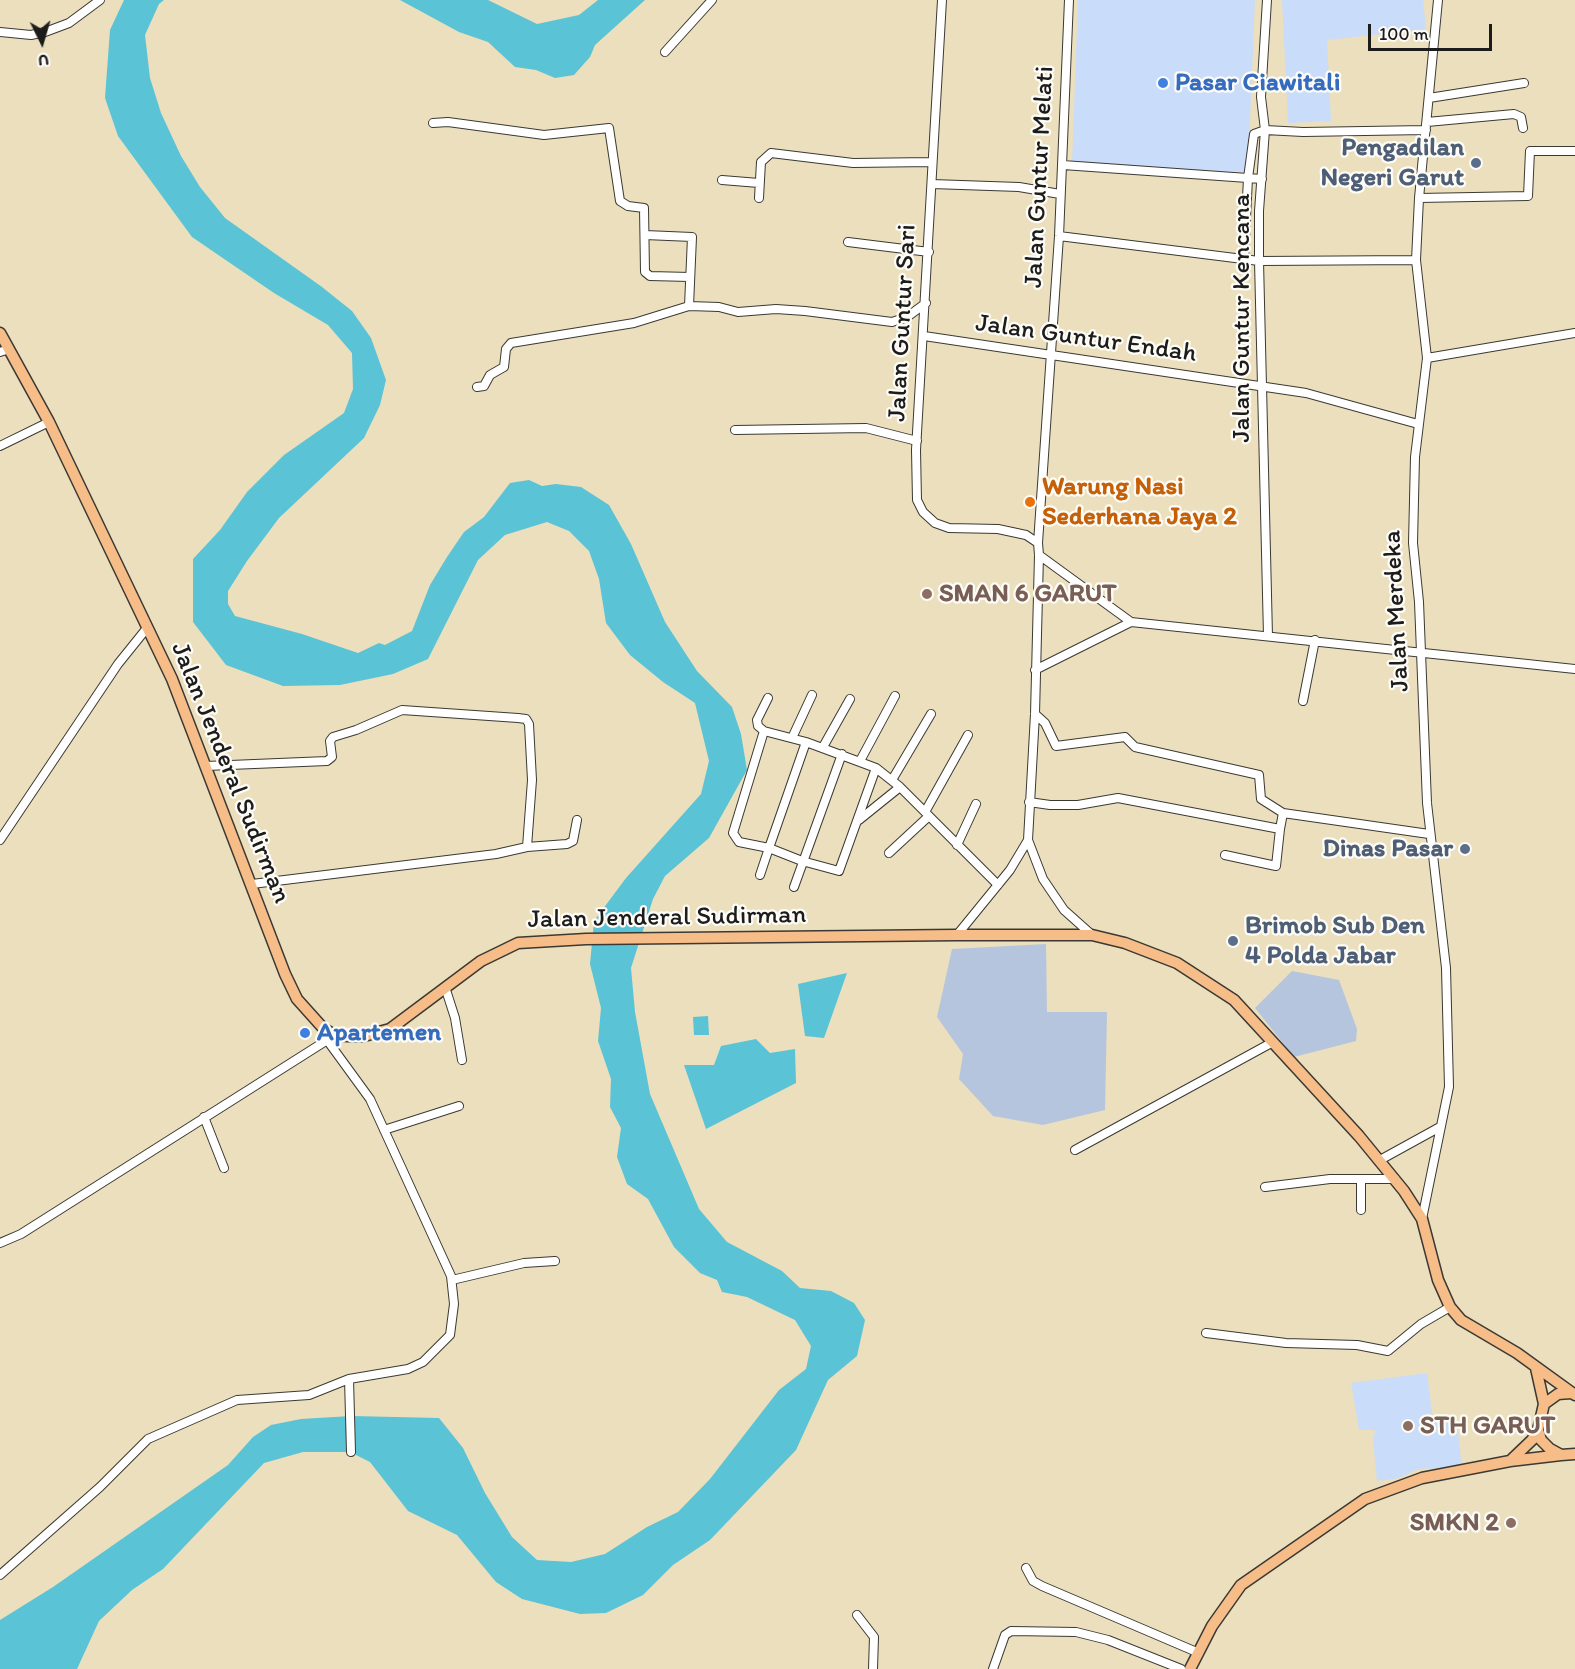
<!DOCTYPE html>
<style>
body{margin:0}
#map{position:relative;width:1575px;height:1669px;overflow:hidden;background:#ebdfbd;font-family:Itim,sans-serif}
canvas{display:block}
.north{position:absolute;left:12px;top:12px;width:60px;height:60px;-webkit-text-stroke:4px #fdfcf7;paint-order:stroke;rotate:175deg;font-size:16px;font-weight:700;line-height:24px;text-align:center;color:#1c1c1c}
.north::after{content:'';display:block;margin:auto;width:21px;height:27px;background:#1c1c1c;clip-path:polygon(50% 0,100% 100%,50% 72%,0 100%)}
.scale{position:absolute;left:1368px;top:24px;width:124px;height:27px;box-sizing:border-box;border:3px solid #1c1c1c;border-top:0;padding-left:8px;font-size:18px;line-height:21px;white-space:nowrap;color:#1c1c1c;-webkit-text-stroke:4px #fdfcf7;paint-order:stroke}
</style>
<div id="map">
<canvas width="1575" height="1669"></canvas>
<div class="north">U</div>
<div class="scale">100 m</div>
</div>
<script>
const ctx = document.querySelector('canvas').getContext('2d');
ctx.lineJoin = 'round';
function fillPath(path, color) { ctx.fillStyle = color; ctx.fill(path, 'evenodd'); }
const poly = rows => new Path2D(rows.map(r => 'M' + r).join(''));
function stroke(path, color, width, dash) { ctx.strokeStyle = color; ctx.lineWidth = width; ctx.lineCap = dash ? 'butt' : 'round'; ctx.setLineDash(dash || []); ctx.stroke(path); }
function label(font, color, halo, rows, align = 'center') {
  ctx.font = font + ' Itim,sans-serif'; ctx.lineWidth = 4.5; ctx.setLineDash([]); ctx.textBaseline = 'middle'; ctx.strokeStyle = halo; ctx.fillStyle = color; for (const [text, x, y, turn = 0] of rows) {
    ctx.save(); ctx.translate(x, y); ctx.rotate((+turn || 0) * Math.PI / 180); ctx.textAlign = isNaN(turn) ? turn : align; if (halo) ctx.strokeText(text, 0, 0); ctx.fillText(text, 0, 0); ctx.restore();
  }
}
const built = poly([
 [1078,0,1255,0,1248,172,1072,165],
 [1282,0,1423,0,1426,29,1327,40,1331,121,1288,123],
 [1427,1373,1433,1421,1457,1423,1462,1467,1418,1469,1399,1478,1377,1481,1373,1440,1375,1430,1359,1430,1351,1383]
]);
const industrial = poly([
 [1046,944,1047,1012,1107,1012,1105,1110,1043,1125,993,1116,959,1079,963,1054,937,1017,952,949],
 [1292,971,1339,980,1357,1029,1356,1041,1294,1057,1255,1008]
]);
const water = poly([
 [124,0,164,0,159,4,145,35,150,78,161,113,181,156,200,187,225,218,322,287,352,311,371,338,386,380,380,405,364,438,279,518,247,561,228,591,228,604,235,616,302,634,358,653,379,643,385,645,412,631,430,585,447,557,464,532,484,517,510,483,529,480,542,486,556,484,581,487,609,505,631,544,665,622,697,671,732,707,741,734,747,770,709,838,665,876,653,899,631,968,635,1012,650,1094,699,1209,727,1242,782,1271,800,1288,831,1291,854,1303,865,1320,857,1356,828,1380,796,1450,710,1540,673,1565,643,1595,606,1613,580,1614,522,1599,496,1582,457,1535,408,1511,370,1462,350,1452,303,1452,264,1463,163,1569,132,1590,99,1621,77,1669,0,1669,0,1620,53,1587,228,1465,253,1437,271,1425,301,1419,351,1416,439,1418,463,1448,485,1493,512,1537,537,1560,571,1562,605,1554,647,1527,678,1512,710,1479,779,1390,806,1369,811,1346,795,1320,747,1297,722,1292,717,1280,700,1273,674,1247,648,1199,627,1184,617,1157,621,1128,610,1107,611,1079,598,1041,601,1008,590,964,594,921,626,878,701,794,709,761,695,703,663,682,630,655,606,623,599,579,589,551,569,531,547,522,505,535,478,560,428,659,393,674,340,685,283,686,226,665,193,622,193,559,220,530,247,492,284,455,344,413,353,389,352,353,328,325,274,293,192,237,118,136,105,98,110,30],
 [400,0,488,0,537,24,579,15,598,0,645,0,595,45,590,57,574,75,555,78,536,70,515,67,488,42,459,32],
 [847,973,824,1038,805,1036,798,984],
 [708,1016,709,1035,694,1035,693,1017],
 [756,1039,770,1053,795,1049,796,1083,706,1129,684,1065,714,1065,721,1046]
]);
const minor = poly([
 [942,0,916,450,917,500,923,512,935,523,949,528,998,529,1026,535,1038,543,1039,555,1035,714,1028,840,1010,870,957,935],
 [1267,0,1261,97,1265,130,1259,211,1259,261,1268,636],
 [0,32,31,35,45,32,69,23,100,0],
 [665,52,712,0],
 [1429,98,1524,83],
 [1427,122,1514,114,1521,117,1523,128],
 [433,123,448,122,544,135,609,128,620,201,628,206,644,208,645,272,650,276,690,277],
 [1063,165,1262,179],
 [722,180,759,183],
 [932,184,1019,187,1060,194],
 [759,198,761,162,771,153,853,163,931,162],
 [1419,198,1528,196,1530,151,1575,151],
 [645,235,692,237,689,306],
 [1059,236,1259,261,1416,260],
 [848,242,929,252],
 [1244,259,1248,178,1254,134,1265,130,1303,132,1426,130],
 [924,336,1306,393,1418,424],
 [0,352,9,349],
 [1427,358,1575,333],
 [477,387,484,386,490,375,504,367,506,349,511,343,634,323,689,306,719,307,738,312,776,309,805,311,892,322,907,317,926,303],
 [735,430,866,428,917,441],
 [0,446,49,422],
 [1038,543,1059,236,1069,0],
 [1039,555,1131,622],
 [1035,670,1131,622,1575,669],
 [1303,701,1315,640],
 [1035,714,1045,723,1056,746,1125,737,1135,747,1259,775,1261,799,1283,813,1429,834],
 [764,731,758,726,757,720,768,698],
 [792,738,812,695],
 [823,747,850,699],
 [860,761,895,696],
 [206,766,327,761,332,757,330,741,333,737,356,730,402,710,518,718,526,719,529,724,532,780,527,847,496,854,252,884],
 [876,768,839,871,802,861,769,848,806,742,876,768,900,787,998,885],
 [892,780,931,714],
 [1029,802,1050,805,1078,805,1118,798,1280,829,1283,813],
 [925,812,968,735],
 [859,820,900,787],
 [0,840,118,664,147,628],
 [1028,840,1043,879,1064,910,1092,935],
 [957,845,976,804],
 [527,847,567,844,573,841,577,820],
 [889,853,929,816],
 [1225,855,1276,866,1280,829],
 [760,875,769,848,739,842,733,833,764,731,806,742],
 [794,887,842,754],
 [446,990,455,1018,462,1060],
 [204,1117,224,1168],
 [384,1130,459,1106],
 [1075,1150,1273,1042],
 [1380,1160,1440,1127],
 [1361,1179,1361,1210],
 [1265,1187,1330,1179,1395,1179],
 [1422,1219,1449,1087,1446,968,1427,803,1419,602,1413,543,1415,457,1427,358,1416,260,1419,198,1438,0],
 [0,1243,21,1234,332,1037],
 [452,1280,524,1263,555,1261],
 [1206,1333,1286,1343,1357,1345,1388,1351,1421,1324,1450,1307],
 [349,1379,351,1452],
 [1026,1568,1033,1581,1042,1586,1199,1653],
 [0,1575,100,1487,148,1439,237,1400,309,1395,349,1379,408,1369,423,1362,450,1335,454,1304,451,1276,370,1099,327,1040],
 [857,1615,874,1637,873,1669],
 [993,1669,1005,1635,1011,1631,1076,1632,1108,1640,1181,1669]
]);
const major = poly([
 [0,333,49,422,172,679,285,974,297,999,323,1028,334,1035,348,1036,364,1036,390,1029,481,961,518,943,586,939,957,935,1092,935,1125,943,1177,963,1234,1000,1359,1136,1404,1191,1422,1219,1438,1280,1450,1307,1461,1320,1517,1353,1575,1395],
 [1536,1368,1544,1404],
 [1571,1393,1558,1394,1544,1404,1538,1430,1541,1440,1550,1449,1561,1455,1575,1454],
 [1510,1461,1532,1440,1538,1430],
 [1190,1669,1212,1626,1241,1585,1365,1499,1422,1478,1510,1461,1561,1455]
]);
const markers = [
 [1163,83,6,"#3f7fe0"],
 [1476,163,6,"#5c6f8a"],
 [1030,502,6,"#e8710a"],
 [927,594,6,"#8d6e63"],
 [1465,849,6,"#5c6f8a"],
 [1233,941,6,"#5c6f8a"],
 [305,1033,6,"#3f7fe0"],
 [1408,1426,6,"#8d6e63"],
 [1511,1523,6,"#8d6e63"]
];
const shopNames = [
 ["Pasar Ciawitali",1175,83],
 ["Apartemen",317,1033]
];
const serviceNames = [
 ["Pengadilan",1464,148],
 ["Negeri Garut",1464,178],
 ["Dinas Pasar",1453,849],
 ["Brimob Sub Den",1245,926,"left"],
 ["4 Polda Jabar",1245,956,"left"]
];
const streetNames = [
 ["Jalan Guntur Melati",1040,177,-87],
 ["Jalan Guntur Kencana",1242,318,-90],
 ["Jalan Guntur Sari",903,323,-87],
 ["Jalan Guntur Endah",1086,339,8],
 ["Jalan Merdeka",1397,611,-93],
 ["Jalan Jenderal Sudirman",230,773,68],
 ["Jalan Jenderal Sudirman",667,918,-1]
];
const foodNames = [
 ["Warung Nasi",1042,487],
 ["Sederhana Jaya 2",1042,517]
];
const educationNames = [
 ["SMAN 6 GARUT",939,594],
 ["STH GARUT",1420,1426],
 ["SMKN 2",1499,1523,"right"]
];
fillPath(built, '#c9dcf9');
fillPath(industrial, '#b6c5de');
fillPath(water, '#5ac3d6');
stroke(minor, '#3b3934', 10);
stroke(major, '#3b3934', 13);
stroke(minor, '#fff', 8);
stroke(major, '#f7bd88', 10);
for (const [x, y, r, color] of markers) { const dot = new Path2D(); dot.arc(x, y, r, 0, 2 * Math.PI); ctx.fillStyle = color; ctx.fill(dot); stroke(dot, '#fdfcf7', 2); }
label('bold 26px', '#366cbe', '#fdfcf7', shopNames, 'left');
label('bold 26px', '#4e5e75', '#fdfcf7', serviceNames, 'right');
label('26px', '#1c1c1c', '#fdfcf7', streetNames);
label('bold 26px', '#c56008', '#fdfcf7', foodNames, 'left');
label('bold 26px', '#785e54', '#fdfcf7', educationNames, 'left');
</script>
